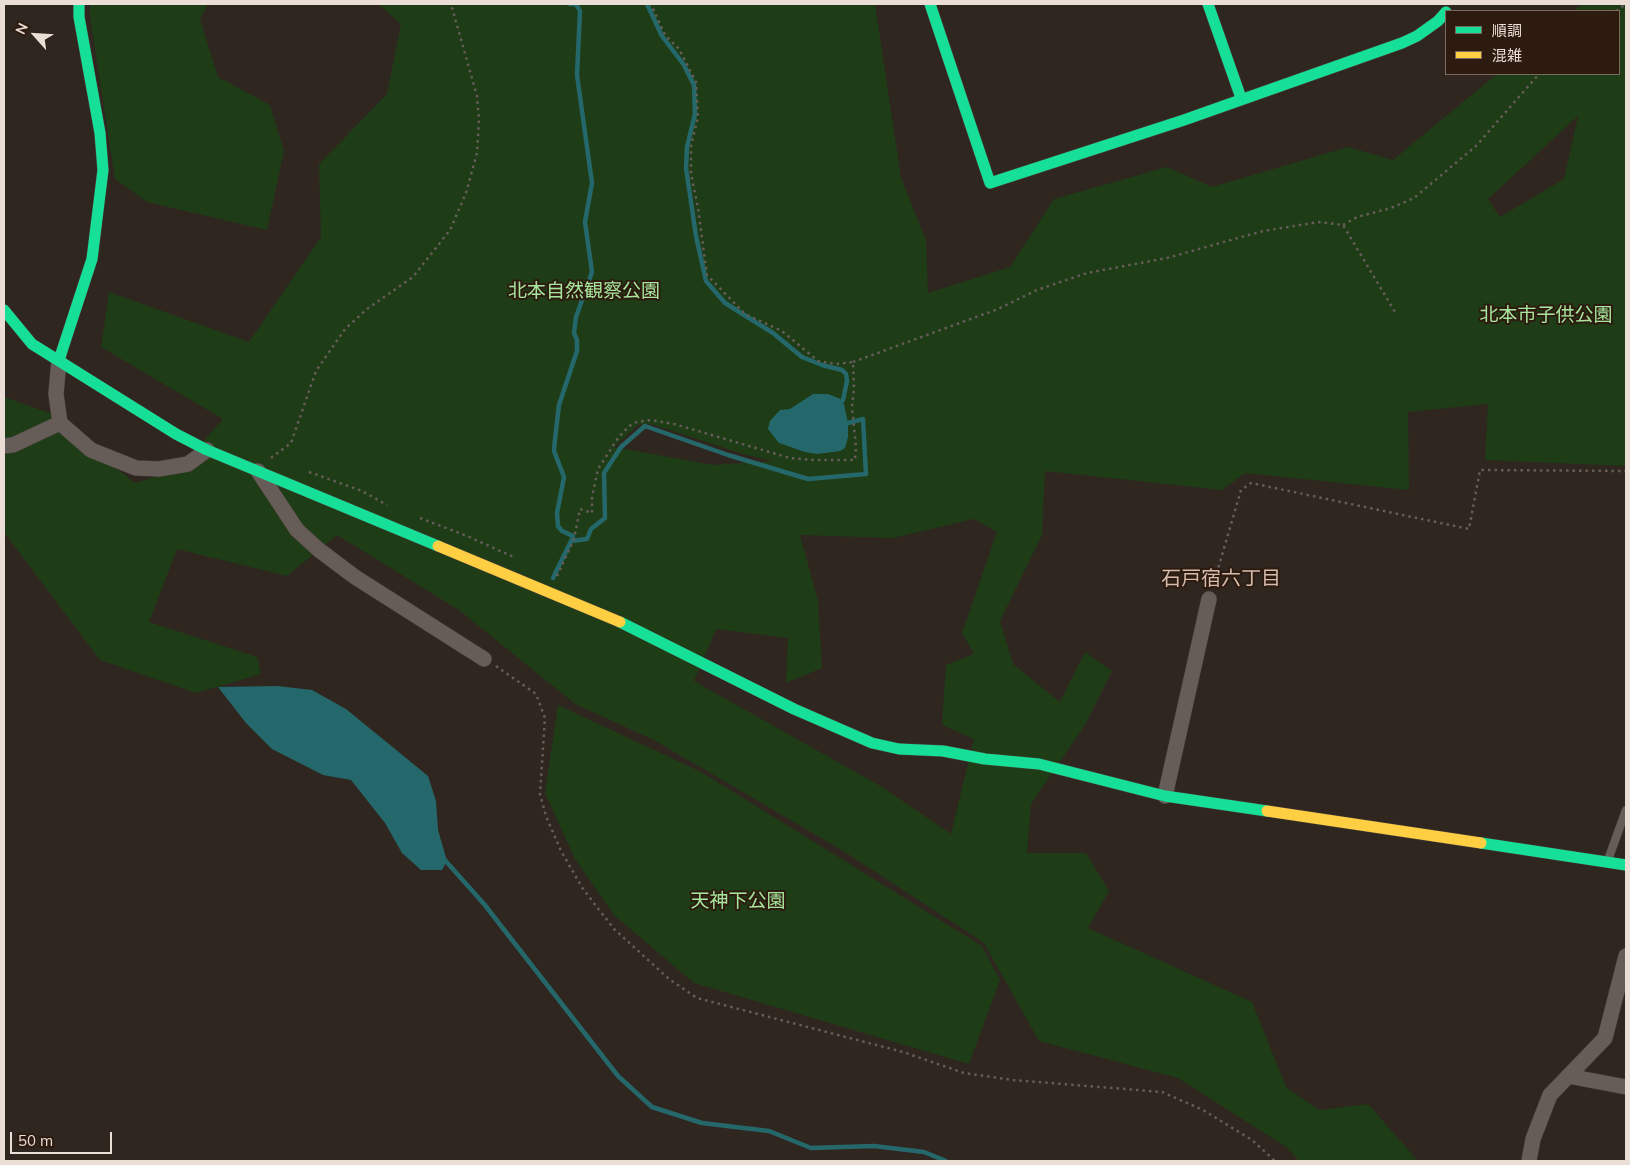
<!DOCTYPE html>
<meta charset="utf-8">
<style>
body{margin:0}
#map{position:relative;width:1630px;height:1165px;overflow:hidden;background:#302620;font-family:Mulish,"Noto Sans JP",sans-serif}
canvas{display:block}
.frame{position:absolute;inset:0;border:5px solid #ebded6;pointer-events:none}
.legend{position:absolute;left:1445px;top:10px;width:175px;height:65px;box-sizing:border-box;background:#2d1b0f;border:1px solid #79695f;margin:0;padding:6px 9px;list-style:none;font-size:15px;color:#ebded6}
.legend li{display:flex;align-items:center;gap:10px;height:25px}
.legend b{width:25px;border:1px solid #79695f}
.north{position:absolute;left:10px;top:10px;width:50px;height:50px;-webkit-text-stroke:4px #2d1b0f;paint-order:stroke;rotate:296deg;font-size:14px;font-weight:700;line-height:20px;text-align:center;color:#ebded6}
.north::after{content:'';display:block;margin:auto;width:18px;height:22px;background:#ebded6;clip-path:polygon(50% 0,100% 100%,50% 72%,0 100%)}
.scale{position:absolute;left:10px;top:1132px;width:102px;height:22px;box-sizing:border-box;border:2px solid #ebded6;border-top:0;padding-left:6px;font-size:15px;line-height:18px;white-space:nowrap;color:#ebded6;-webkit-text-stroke:4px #2d1b0f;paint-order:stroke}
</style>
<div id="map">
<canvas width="1630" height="1165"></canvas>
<div class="frame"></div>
<ul class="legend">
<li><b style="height:6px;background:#16e098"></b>順調</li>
<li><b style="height:6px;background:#ffcf43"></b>混雑</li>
</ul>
<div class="north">N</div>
<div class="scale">50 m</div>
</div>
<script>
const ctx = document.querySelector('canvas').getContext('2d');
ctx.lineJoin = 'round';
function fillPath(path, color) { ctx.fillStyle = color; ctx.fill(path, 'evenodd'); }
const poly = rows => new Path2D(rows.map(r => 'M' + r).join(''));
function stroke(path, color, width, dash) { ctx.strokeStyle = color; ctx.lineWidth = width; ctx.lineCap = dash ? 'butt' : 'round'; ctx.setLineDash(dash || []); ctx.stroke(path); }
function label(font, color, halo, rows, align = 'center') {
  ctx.font = font + ' Mulish,"Noto Sans JP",sans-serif'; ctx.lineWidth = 4; ctx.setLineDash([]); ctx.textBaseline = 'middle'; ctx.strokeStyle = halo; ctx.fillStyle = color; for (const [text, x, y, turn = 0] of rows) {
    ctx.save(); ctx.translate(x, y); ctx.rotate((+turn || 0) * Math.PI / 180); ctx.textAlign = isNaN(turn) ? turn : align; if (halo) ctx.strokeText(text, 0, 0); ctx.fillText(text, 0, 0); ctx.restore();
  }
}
const green = poly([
 [90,4,208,4,200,19,218,77,270,105,284,151,267,230,147,202,115,179,90,17],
 [378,4,875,4,901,178,926,240,928,293,1010,267,1054,199,1167,167,1212,187,1348,147,1393,160,1497,74,1619,74,1619,11,1573,11,1582,4,1626,4,1626,466,1485,460,1488,404,1408,412,1409,490,1245,473,1222,490,1045,471,1042,535,1000,621,1013,664,1060,702,1085,652,1112,671,1085,725,1031,804,1027,853,1086,853,1109,891,1088,928,1252,1002,1286,1087,1319,1110,1368,1104,1418,1161,1299,1161,1286,1147,1178,1078,1039,1041,984,943,845,852,654,740,575,704,459,610,337,535,287,576,177,549,149,622,257,657,261,674,196,693,100,660,4,532,4,397,61,417,100,455,135,483,178,470,223,419,101,347,109,292,249,342,321,237,319,164,387,94,401,24],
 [1578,116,1564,179,1500,217,1488,199],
 [651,424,743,454,773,461,713,465,614,447,638,425],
 [974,519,997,532,962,633,974,654,946,665,942,725,974,739,951,834,882,787,694,681,716,629,788,638,786,683,822,668,818,601,800,535,893,538],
 [558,705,701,772,982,946,1000,980,969,1064,694,983,614,915,575,859,545,793]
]);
const water = poly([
 [813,394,828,394,843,400,848,423,848,437,845,448,840,451,817,454,805,452,779,443,768,429,770,421,780,410,790,409],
 [277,686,312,690,346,709,428,776,436,801,438,830,447,861,442,870,421,870,402,853,385,823,351,780,323,775,272,749,246,723,218,687]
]);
const stream = poly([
 [570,4,576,4,580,11,577,75,592,183,585,222,592,272,576,317,574,333,577,340,577,351,559,405,555,439,554,451,564,477,557,513,558,526,562,531,573,536,571,541],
 [647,4,662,36,684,65,694,85,695,114,687,147,686,168,696,236,706,281,725,303,773,333,802,357,822,365,842,370,846,374,847,381,843,400],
 [553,578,571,541,587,539,591,529,605,518,604,473,621,447,645,426,728,455,808,479,866,474,863,419,848,423],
 [443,858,484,904,618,1076,652,1107,702,1123,769,1131,811,1148,874,1146,924,1152,946,1161]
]);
const path = poly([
 [1616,11,1626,4],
 [1343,225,1357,217,1391,208,1414,198,1476,146,1539,74],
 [853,362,998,309,1037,290,1087,273,1167,258,1263,231,1319,222,1343,225,1395,312],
 [271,458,291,443,316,371,345,329,367,309,413,277,450,230,466,193,477,153,479,120,477,96,451,4],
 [309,472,362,491,387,505],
 [420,518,467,536,516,558],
 [557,576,574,539,580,509,592,513,592,497,598,469,618,438,629,426,637,422,651,420,674,424,790,458,814,460,855,460,856,447,852,407,854,388,853,362,836,364,818,361,782,331,745,314,707,275,698,208,691,174,691,146,698,117,696,82,679,49,665,35,651,4],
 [1213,586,1241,490,1251,483,1469,529,1480,470,1626,471],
 [496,666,536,694,545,718,540,794,546,816,561,851,583,889,614,929,669,979,697,998,903,1052,964,1073,1013,1080,1162,1092,1203,1110,1252,1140,1275,1161]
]);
const lane = poly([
 [1608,860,1626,810]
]);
const street = poly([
 [60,423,91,450,136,468,159,469,188,464,207,450],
 [4,446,13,445,60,423,56,394,59,360],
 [258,471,297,530,319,550,355,577,484,659],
 [1165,796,1209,599],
 [1568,1076,1626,1087],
 [1529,1161,1533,1139,1550,1095,1605,1038,1626,956]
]);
const fast = poly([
 [930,4,990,183,1184,120,1402,43,1417,36,1438,21,1446,12],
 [1208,4,1241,98],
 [4,310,32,344,176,434,207,450,438,546],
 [59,360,92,259,103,170,100,133,79,17,79,4],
 [620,622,794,709,872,743,899,749,943,751,985,759,1039,764,1165,796,1267,811],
 [1481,843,1626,865]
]);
const slow = poly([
 [438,546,620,622],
 [1267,811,1481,843]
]);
const parkNames = [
 ["北本自然観察公園",584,291],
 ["北本市子供公園",1546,315],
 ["天神下公園",738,901]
];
const neighbourhoodNames = [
 ["石戸宿六丁目",1221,579]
];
fillPath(green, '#1e3c16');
fillPath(water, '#25686b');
stroke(stream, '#25686b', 4.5);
stroke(lane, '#4a413c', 9);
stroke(street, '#4a413c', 16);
stroke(fast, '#4a413c', 12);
stroke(slow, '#4a413c', 12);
stroke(path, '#665d59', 2.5, [2.5, 4]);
stroke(lane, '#665d58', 8);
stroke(street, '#665d58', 15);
stroke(fast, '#16e098', 11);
stroke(slow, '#ffcf43', 11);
label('19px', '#a6e59b', '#2d1b0f', parkNames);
label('20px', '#d4bbac', '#2d1b0f', neighbourhoodNames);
</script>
